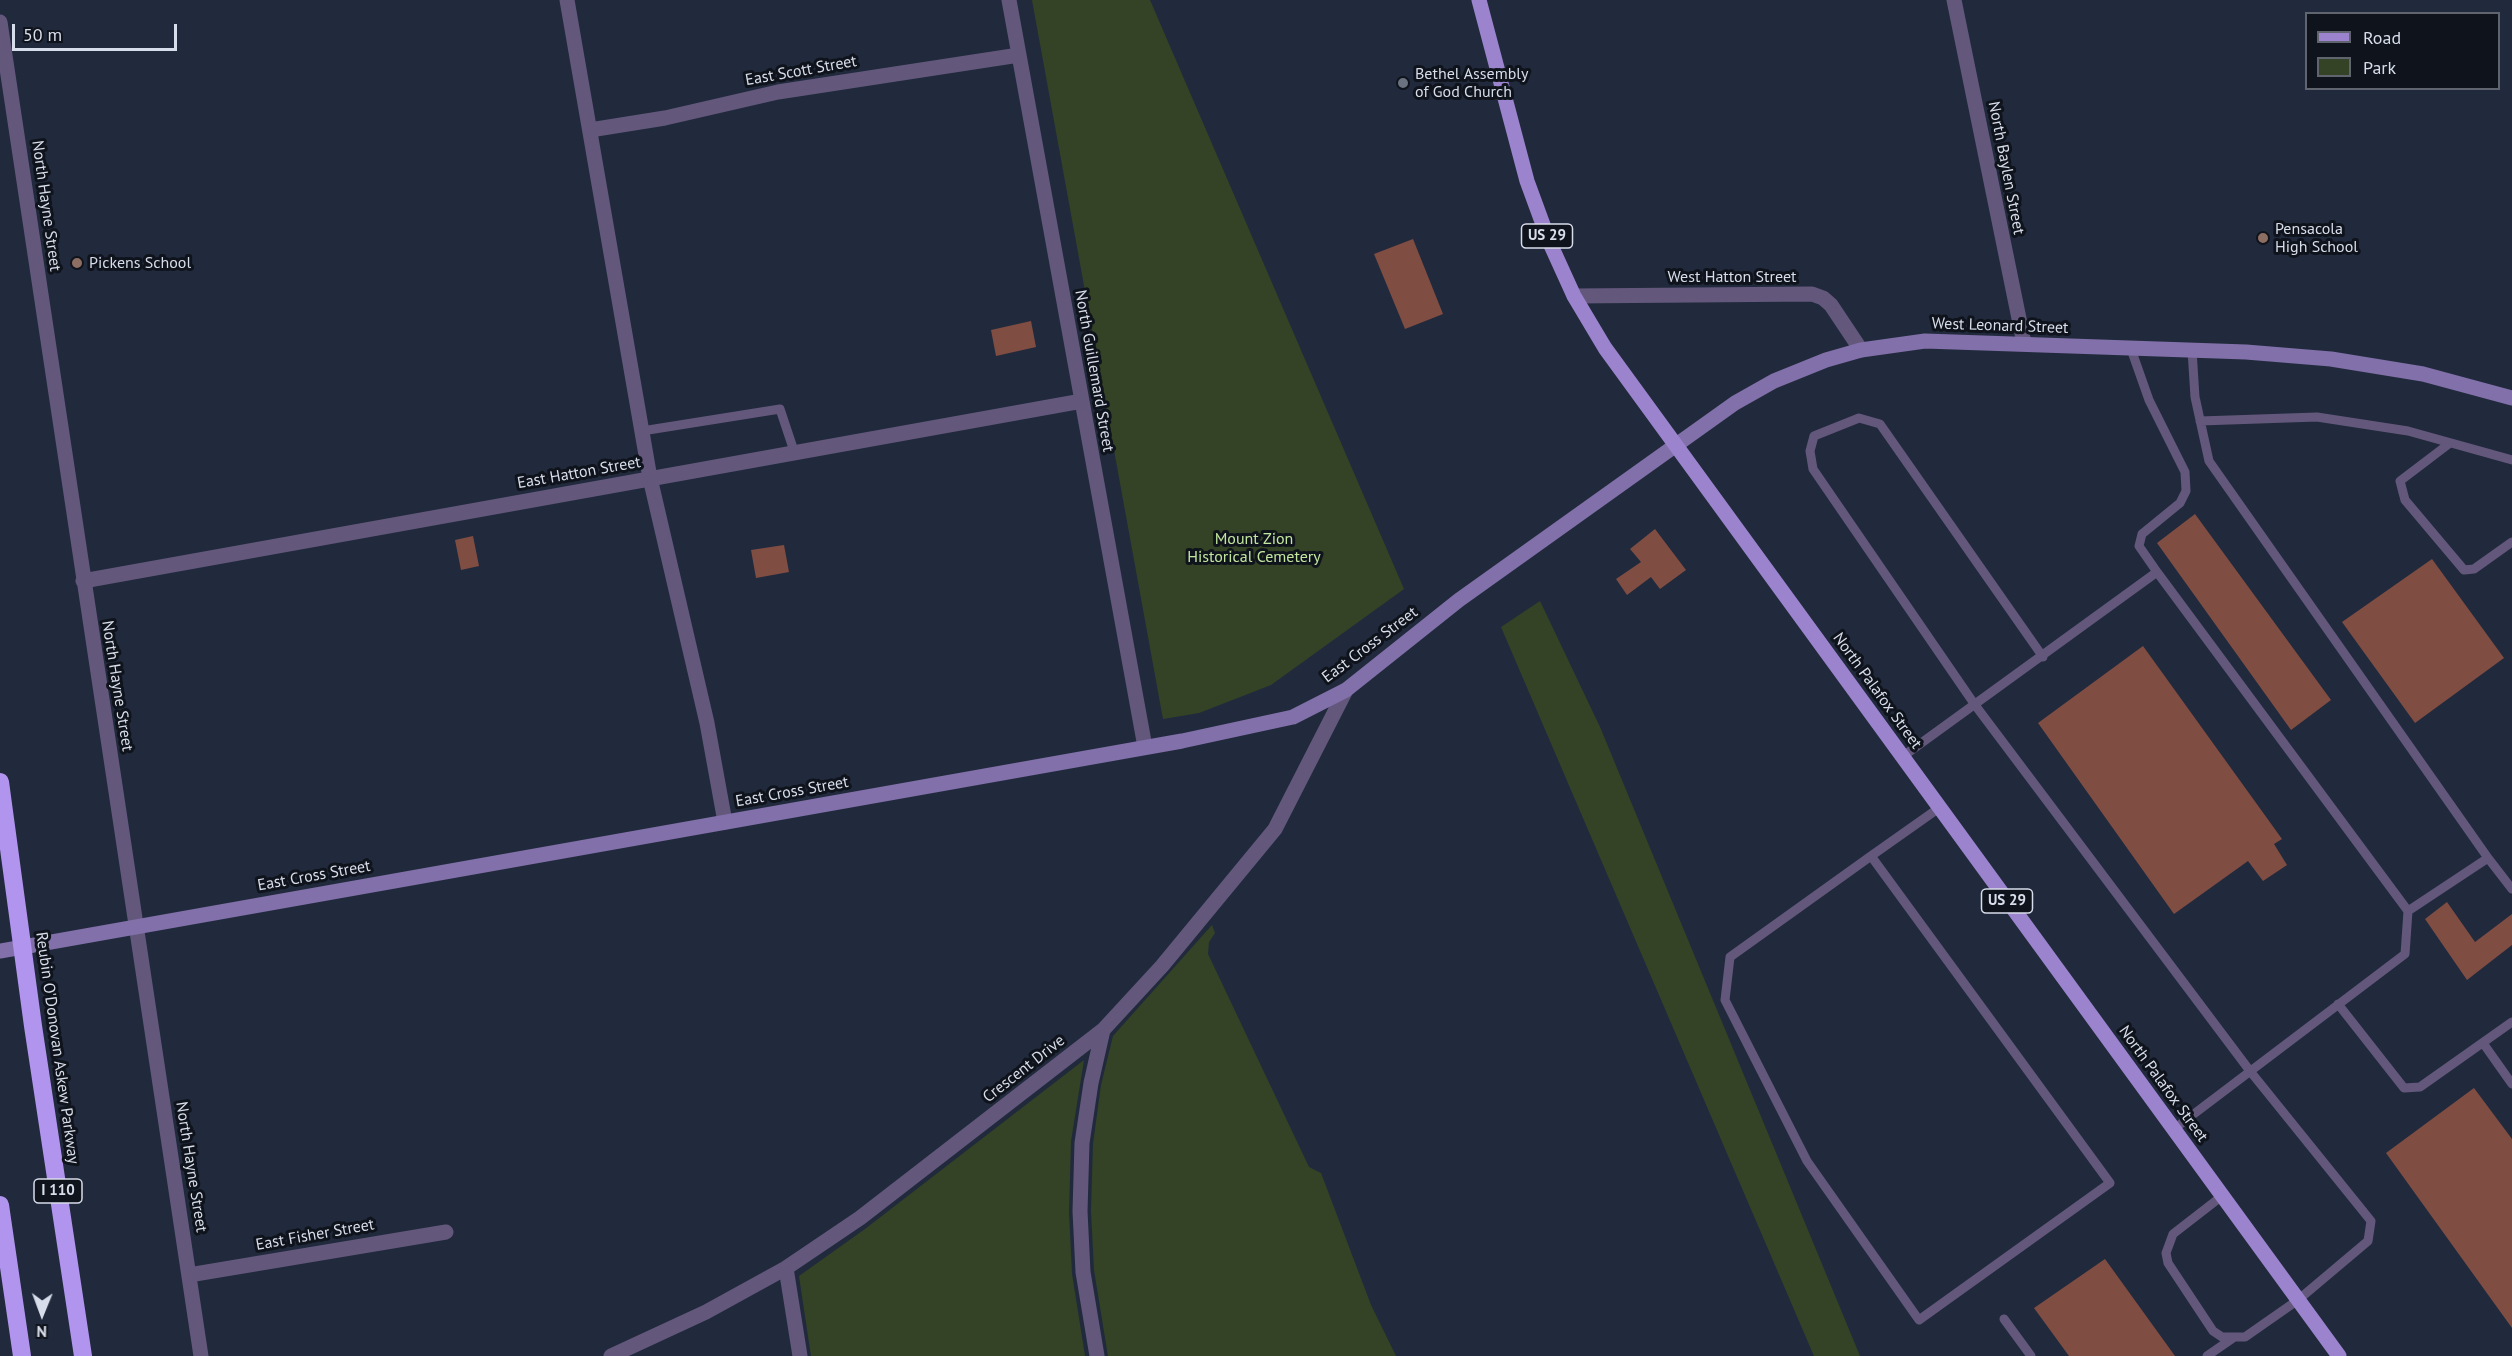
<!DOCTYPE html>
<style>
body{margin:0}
#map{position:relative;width:2512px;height:1356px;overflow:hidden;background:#212a3c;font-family:"PT Sans",sans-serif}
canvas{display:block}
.legend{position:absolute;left:2305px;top:12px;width:195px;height:78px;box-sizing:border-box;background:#0f131b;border:2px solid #5f646e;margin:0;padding:8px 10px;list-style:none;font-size:18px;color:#d7ddea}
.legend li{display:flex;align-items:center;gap:12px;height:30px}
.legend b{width:30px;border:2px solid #5f646e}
.north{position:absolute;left:12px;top:1284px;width:60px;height:60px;-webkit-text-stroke:4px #0f131b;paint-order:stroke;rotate:181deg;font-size:16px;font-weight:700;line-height:24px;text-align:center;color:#d7ddea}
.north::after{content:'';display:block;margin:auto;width:21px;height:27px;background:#d7ddea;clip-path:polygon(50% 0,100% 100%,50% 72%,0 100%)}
.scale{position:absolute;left:12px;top:24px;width:165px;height:27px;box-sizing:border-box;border:3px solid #d7ddea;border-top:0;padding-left:8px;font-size:18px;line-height:21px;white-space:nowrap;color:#d7ddea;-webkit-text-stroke:4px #0f131b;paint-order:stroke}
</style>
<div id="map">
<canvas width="2512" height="1356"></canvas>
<ul class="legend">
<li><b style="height:8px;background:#9b83ce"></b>Road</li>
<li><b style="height:16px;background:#344326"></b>Park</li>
</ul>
<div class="north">N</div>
<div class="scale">50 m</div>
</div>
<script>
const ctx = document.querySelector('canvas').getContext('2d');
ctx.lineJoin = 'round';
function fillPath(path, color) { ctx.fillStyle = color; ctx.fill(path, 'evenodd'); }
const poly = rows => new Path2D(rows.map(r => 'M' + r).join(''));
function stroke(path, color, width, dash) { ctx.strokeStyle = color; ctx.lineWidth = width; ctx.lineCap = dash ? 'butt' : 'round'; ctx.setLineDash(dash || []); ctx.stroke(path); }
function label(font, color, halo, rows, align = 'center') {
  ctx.font = font + ' "PT Sans",sans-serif'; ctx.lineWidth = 6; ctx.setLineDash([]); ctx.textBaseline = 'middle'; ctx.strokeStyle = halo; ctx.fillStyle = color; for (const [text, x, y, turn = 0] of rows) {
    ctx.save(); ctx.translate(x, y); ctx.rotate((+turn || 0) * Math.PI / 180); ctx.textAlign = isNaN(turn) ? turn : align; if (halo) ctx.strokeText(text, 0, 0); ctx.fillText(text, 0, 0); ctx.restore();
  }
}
const green = poly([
 [1032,0,1150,0,1404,589,1271,685,1199,713,1163,719],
 [1540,601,1600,727,1860,1356,1814,1356,1501,627],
 [1212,925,1215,933,1209,942,1208,954,1309,1167,1321,1173,1371,1305,1396,1356,1108,1356,1094,1270,1091,1211,1093,1144,1101,1085,1113,1036],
 [1084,1060,1071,1141,1069,1212,1072,1274,1085,1356,811,1356,799,1276,865,1229]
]);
const building = poly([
 [1413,239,1443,314,1405,329,1374,254],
 [1031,321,1036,347,996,356,991,330],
 [2195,514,2331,700,2291,730,2157,543],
 [1655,529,1686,570,1660,589,1651,577,1627,595,1616,579,1641,562,1630,549],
 [473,536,479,566,461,570,455,540],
 [784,545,789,572,756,578,751,550],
 [2432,559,2504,658,2415,723,2342,622],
 [2143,646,2282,839,2274,844,2287,865,2263,881,2248,861,2174,914,2038,723],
 [2447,902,2475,942,2512,914,2512,945,2467,980,2425,919],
 [2474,1088,2512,1139,2512,1328,2386,1153],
 [2105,1259,2175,1356,2069,1356,2034,1308]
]);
const lane = poly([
 [2131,349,2149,400,2185,472,2186,491,2180,503,2142,534,2139,546,2157,572],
 [2192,350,2195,397,2209,461,2488,858,2408,911],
 [2200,421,2317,417,2408,431,2512,460],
 [642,431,780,409,794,451],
 [2450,443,2400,481,2405,500,2464,570,2474,569,2512,542],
 [2043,657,1880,424,1859,418,1814,436,1810,451,1813,469,1975,705,2250,1071,2371,1221,2368,1241,2298,1300,2245,1337,2222,1337,2213,1331,2168,1263,2166,1253,2173,1234,2222,1196],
 [1902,757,2157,572,2408,911,2405,954,2174,1129],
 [1871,856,2110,1183,1919,1320,1807,1161,1725,1000,1730,957,1871,856,1939,808],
 [2488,858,2512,889],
 [2338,1004,2404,1088,2420,1087,2512,1022],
 [2483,1043,2512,1084],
 [2004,1319,2031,1356],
 [2207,1356,2233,1338]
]);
const street = poly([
 [567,0,650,478,707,723,725,822],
 [1009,0,1145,747],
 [1954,0,2024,343],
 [0,22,201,1356],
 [590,130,665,118,778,92,1019,55],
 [1574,296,1812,294,1823,298,1831,305,1861,350],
 [83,581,1082,401],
 [786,1268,800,1356],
 [189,1275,446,1232],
 [611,1356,706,1312,786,1268,860,1218,1103,1030,1162,966,1275,829,1346,690],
 [1097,1356,1083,1272,1080,1211,1082,1143,1091,1083,1103,1030]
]);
const secondary = poly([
 [0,951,1182,741,1293,717,1346,690,1459,600,1735,403,1774,381,1826,360,1861,350,1925,341,2246,352,2331,359,2423,374,2512,398]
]);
const primary = poly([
 [1479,0,1527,181,1549,241,1574,296,1605,348,2339,1356]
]);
const highway = poly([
 [0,782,33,1026,83,1356],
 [0,1205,22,1356]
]);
const markers = [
 [1403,83,6,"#6b7280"],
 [2263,238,6,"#8d6e63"],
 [77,263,6,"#8d6e63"]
];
const shields = [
 [1547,236,51],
 [2007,901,51],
 [58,1191,48]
];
const shieldNames = [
 ["US 29",1547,236],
 ["US 29",2007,901],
 ["I 110",58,1191]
];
const streetNames = [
 ["East Scott Street",801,71,-10],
 ["North Baylen Street",2006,168,79],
 ["North Hayne Street",46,206,82],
 ["West Hatton Street",1732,277],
 ["West Leonard Street",2000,326,2],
 ["North Guillemard Street",1094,371,80],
 ["East Hatton Street",579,473,-10],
 ["East Cross Street",1370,645,-37],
 ["North Hayne Street",117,686,81],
 ["North Palafox Street",1877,691,54],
 ["East Cross Street",792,792,-10],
 ["East Cross Street",314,876,-10],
 ["Reubin O'Donovan Askew Parkway",57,1048,82],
 ["Crescent Drive",1024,1069,-38],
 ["North Palafox Street",2163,1084,54],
 ["North Hayne Street",191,1167,81],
 ["East Fisher Street",315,1235,-10]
];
const poiNames = [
 ["Bethel Assembly",1415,74],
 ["of God Church",1415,92],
 ["Pensacola",2275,229],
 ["High School",2275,247],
 ["Pickens School",89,263]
];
const parkNames = [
 ["Mount Zion",1254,539],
 ["Historical Cemetery",1254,557]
];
fillPath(green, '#344326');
fillPath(building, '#804d43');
stroke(lane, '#63587c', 9);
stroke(street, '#63587c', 15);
stroke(secondary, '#8270aa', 15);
stroke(primary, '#9b83ce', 15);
stroke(highway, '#b194ee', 18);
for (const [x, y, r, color] of markers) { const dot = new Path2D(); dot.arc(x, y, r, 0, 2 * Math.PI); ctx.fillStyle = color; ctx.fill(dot); stroke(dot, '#0f131b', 2); }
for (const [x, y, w] of shields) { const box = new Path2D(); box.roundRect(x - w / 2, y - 12, w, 24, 4.5); ctx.fillStyle = '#0f131b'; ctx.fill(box); stroke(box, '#d7ddea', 1.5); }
label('bold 15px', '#d7ddea', null, shieldNames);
label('16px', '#d7ddea', '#0f131b', streetNames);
label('16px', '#d7ddea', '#0f131b', poiNames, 'left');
label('16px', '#c3e69f', '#0f131b', parkNames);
</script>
